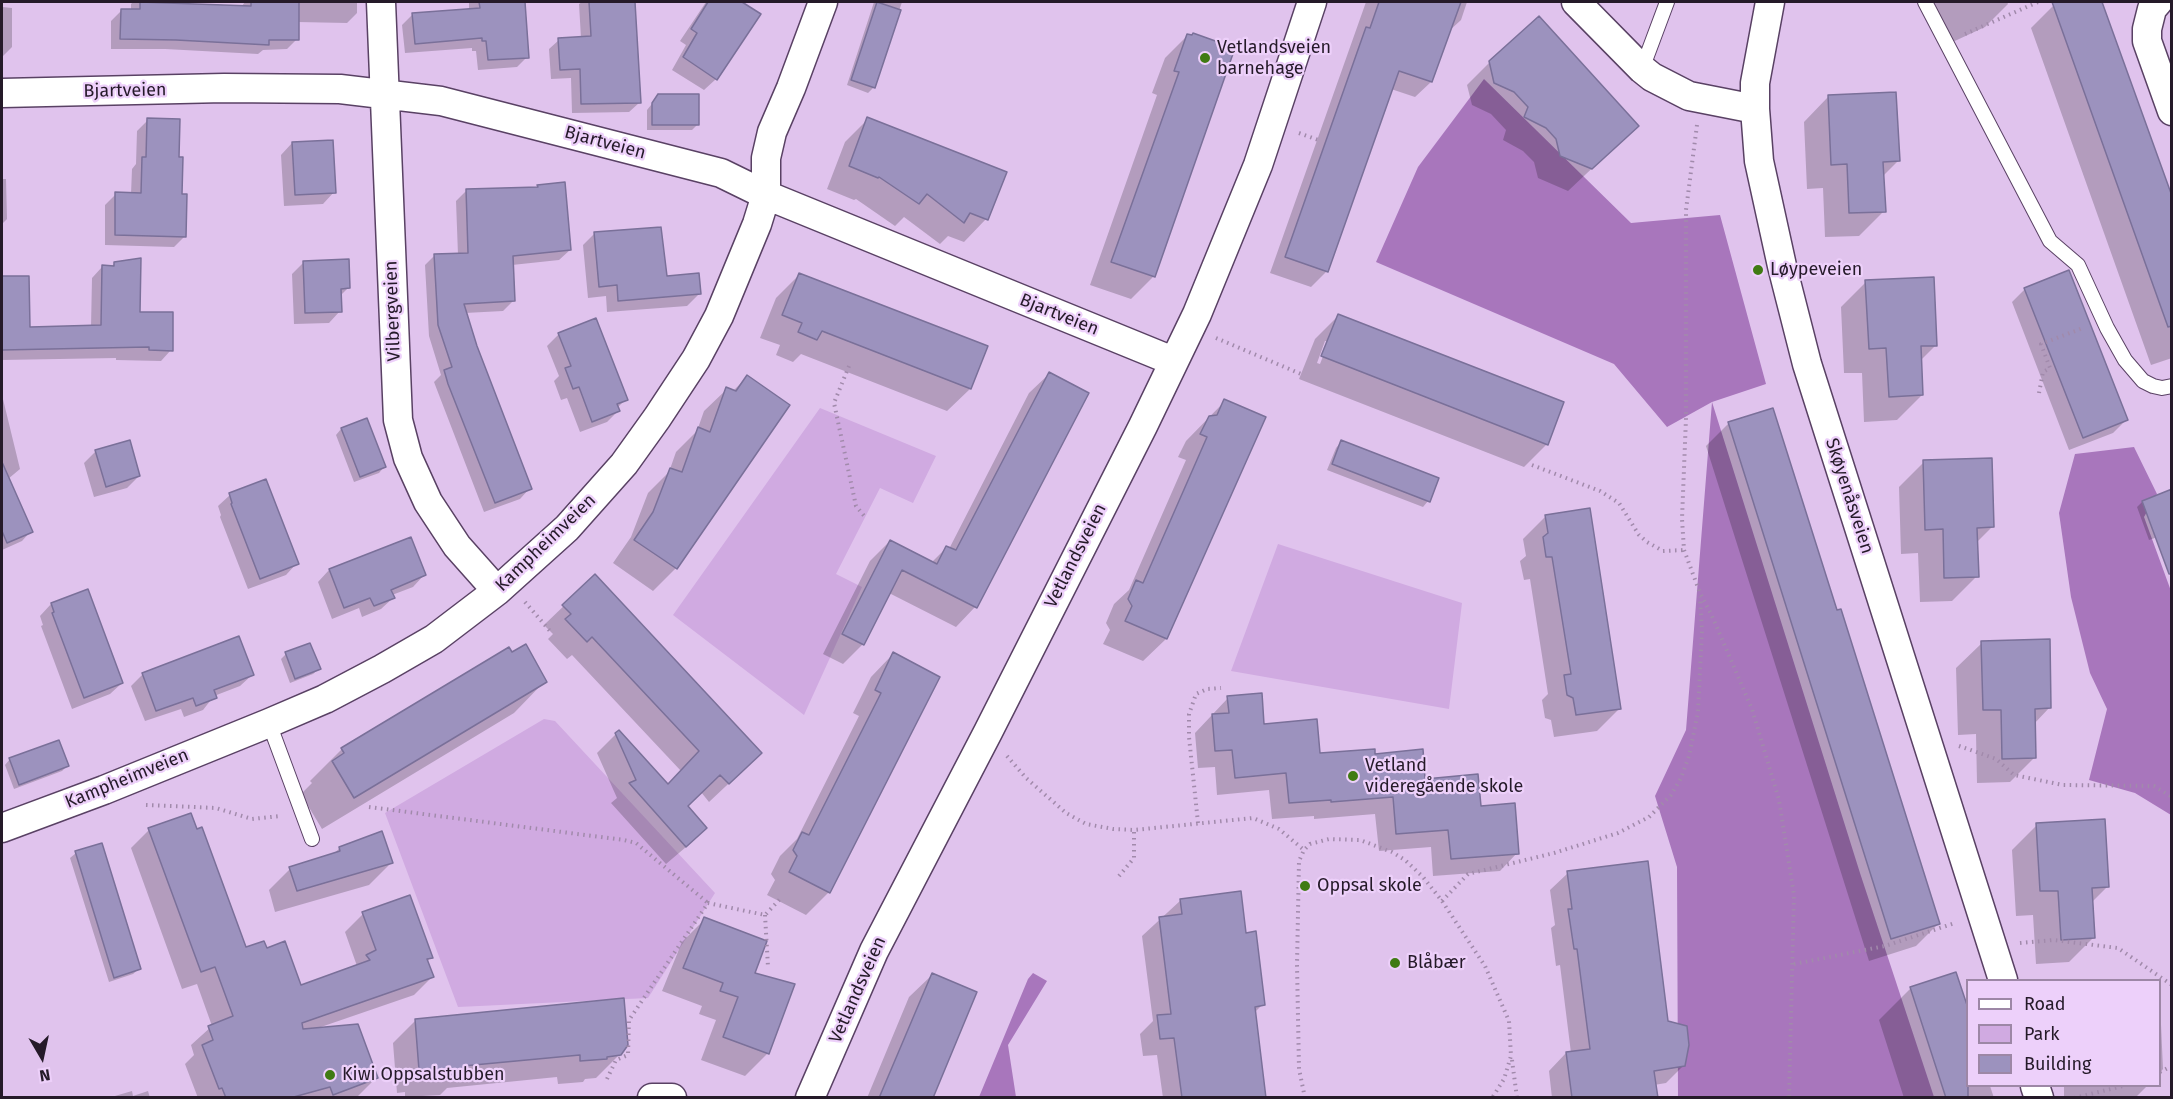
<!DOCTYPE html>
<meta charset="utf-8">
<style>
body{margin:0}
#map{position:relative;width:2173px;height:1099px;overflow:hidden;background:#e0c3ed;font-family:"Fira Sans",sans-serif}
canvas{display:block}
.frame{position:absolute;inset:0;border:3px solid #251a29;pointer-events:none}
.legend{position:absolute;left:1966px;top:979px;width:195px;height:108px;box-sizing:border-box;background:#edd0fa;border:2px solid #9d87a6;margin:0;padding:8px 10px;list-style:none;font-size:18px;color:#251a29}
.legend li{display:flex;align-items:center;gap:12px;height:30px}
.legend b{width:30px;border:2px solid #9d87a6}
.north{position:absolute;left:12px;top:1027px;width:60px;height:60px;-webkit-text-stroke:4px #edd0fa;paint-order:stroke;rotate:171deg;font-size:16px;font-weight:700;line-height:24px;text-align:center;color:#251a29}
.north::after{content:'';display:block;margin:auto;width:21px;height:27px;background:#251a29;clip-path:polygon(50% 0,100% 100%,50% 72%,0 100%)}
</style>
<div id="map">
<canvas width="2173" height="1099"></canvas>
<div class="frame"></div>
<ul class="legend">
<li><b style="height:8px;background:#fff"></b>Road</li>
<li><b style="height:16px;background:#d0aae1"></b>Park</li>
<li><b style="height:16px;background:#9c92be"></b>Building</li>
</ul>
<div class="north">N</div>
</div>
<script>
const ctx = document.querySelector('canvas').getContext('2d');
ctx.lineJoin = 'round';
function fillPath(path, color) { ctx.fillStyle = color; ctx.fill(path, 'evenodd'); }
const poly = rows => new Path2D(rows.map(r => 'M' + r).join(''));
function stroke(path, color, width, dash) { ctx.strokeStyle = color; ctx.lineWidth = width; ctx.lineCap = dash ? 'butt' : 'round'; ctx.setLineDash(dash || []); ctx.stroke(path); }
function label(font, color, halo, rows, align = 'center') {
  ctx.font = font + ' "Fira Sans",sans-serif'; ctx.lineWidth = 4.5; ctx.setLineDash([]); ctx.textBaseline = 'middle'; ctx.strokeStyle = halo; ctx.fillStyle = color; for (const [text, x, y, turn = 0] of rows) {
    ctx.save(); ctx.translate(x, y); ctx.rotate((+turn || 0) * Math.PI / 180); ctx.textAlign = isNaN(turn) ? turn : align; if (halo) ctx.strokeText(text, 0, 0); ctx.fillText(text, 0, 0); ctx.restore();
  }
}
const green = poly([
 [820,408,936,456,913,503,880,488,836,574,862,587,804,715,673,615],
 [1278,544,1462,603,1449,709,1231,671],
 [544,719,555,721,715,893,648,998,458,1007,385,813]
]);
const forest = poly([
 [1484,79,1631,223,1720,215,1766,384,1712,402,1860,873,1934,1097,1678,1097,1677,867,1655,796,1686,730,1712,402,1667,427,1614,364,1376,262,1418,167],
 [2134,447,2157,494,2144,517,2171,591,2171,815,2135,793,2089,780,2107,709,2090,673,2071,597,2059,513,2075,454],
 [1033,973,1047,981,1008,1045,1016,1097,979,1097,1028,979]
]);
const shadow = poly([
 [133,2,176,2,176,3,241,7,245,2,357,2,357,13,347,23,297,22,297,39,287,49,263,50,258,54,165,49,111,49,111,21,121,11,131,11,131,4],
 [469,2,524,2,527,57,517,67,478,70,476,51,472,51,472,48,405,53,402,25,413,14,469,10],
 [582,2,633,2,639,103,629,112,572,113,571,78,551,79,549,49,559,40,581,38,579,4],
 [706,2,739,2,759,15,716,79,704,90,672,70,686,45,680,41],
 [874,2,902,2,874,87,868,93,847,85],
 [1366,2,1467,2,1461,20,1449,31,1431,82,1415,97,1391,89,1327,271,1311,287,1270,273],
 [1924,2,2007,2,2008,4,1985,27,1944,46],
 [2064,2,2100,2,2172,201,2172,358,2151,365,2031,28,2054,5],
 [2,7,12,8,12,47,2,57],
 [1188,35,1154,276,1131,299,1090,285,1157,95,1152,93,1165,58],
 [1490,62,1637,126,1568,191,1538,178,1534,162,1523,151,1503,140,1506,130,1491,114,1472,105,1467,85],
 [659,95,698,124,692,130,647,130,647,110],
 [1828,97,1898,161,1882,177,1884,211,1859,236,1825,237,1823,188,1807,189,1804,122],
 [868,119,1005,172,986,219,964,242,948,236,940,244,904,217,895,226,856,199,854,200,827,189,845,142],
 [148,120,178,159,185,236,174,247,105,245,105,205,116,194,131,194,132,169,136,164,137,131],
 [292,143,334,192,323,204,284,206,281,155],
 [2,179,6,179,7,219,2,224],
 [538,186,570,250,559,260,512,265,514,300,503,311,465,313,530,488,520,499,484,512,434,382,441,375,429,336,425,265,435,255,458,255,456,201,467,190,536,188],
 [595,233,665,277,699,294,687,306,607,312,606,296,588,298,583,245],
 [304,262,348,288,340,296,340,311,329,323,294,324,292,274],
 [115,263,139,313,171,350,161,361,116,360,116,358,2,360,2,278,27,277,28,329,91,327,92,278,102,267,111,267],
 [799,275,986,347,970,389,947,411,801,354,793,362,776,355,780,345,760,338,776,298],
 [1866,282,1936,345,1920,361,1922,395,1897,420,1864,422,1862,373,1844,373,1841,307],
 [2025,289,2126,420,2113,433,2069,450,2012,302],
 [1338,316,1547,444,1524,467,1299,379,1315,339],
 [1325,341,1329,341,1320,364,1317,363],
 [559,334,626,399,617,408,618,411,607,422,580,432,567,398,561,400,554,381,559,376,547,346],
 [1049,374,975,607,956,627,889,593,863,644,843,664,823,654,870,561,890,541,931,563,946,548,949,549,1029,393],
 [747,377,676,568,653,591,613,563,631,537,648,493,669,472,676,452,697,431,704,411,727,389,733,391],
 [2,395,20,469,8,479,31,531,22,541,2,550],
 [1225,401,1264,418,1166,639,1143,661,1103,644,1110,630,1106,623,1114,604,1129,590,1186,460,1178,457,1186,441],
 [366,420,384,467,379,473,354,482,336,435,341,429],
 [1729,423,1836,612,1939,923,1916,946,1869,961,1706,446],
 [1341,442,1437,479,1428,501,1423,507,1327,470,1336,448],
 [96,451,139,476,127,488,94,497,84,463],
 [1924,462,1992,527,1976,543,1977,576,1952,601,1920,602,1918,553,1901,554,1899,487],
 [230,495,297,563,286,575,248,589,220,517,221,515,218,506],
 [2142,502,2172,532,2149,540,2137,507],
 [1546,516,1620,708,1597,731,1554,737,1551,720,1545,718,1542,700,1548,694,1530,579,1524,580,1520,561,1526,556,1523,539],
 [410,539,424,575,413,587,392,595,393,598,381,609,362,617,359,608,332,619,318,582,329,570],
 [595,576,742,771,709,802,701,792,686,806,686,847,666,864,611,803,617,798,597,753,616,734,667,785,681,771,572,655,567,659,548,639,553,634,544,625],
 [87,591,122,683,110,694,72,709,41,626,43,625,40,616,51,604],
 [1982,643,2050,707,2034,724,2035,757,2010,782,1977,783,1976,734,1958,735,1956,668],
 [286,654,319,669,313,674,290,683,281,659],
 [512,654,545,681,514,713,322,829,301,794,312,783,310,781,342,749],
 [893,654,829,892,806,915,767,895,775,880,771,874,780,856,797,839,859,716,853,713,871,677],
 [143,674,252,675,240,686,214,696,203,710,184,717,181,709,145,721,131,686],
 [1228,698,1263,725,1318,755,1374,755,1479,807,1517,853,1500,871,1433,876,1431,847,1379,851,1375,814,1314,819,1314,816,1272,819,1269,790,1217,795,1215,767,1198,768,1195,733],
 [10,759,67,766,62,771,14,789,5,765],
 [2037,825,2107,887,2092,902,2094,937,2069,962,2036,964,2033,915,2016,916,2012,850],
 [149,830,246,949,266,949,301,987,357,966,345,932,363,914,431,957,427,962,432,977,414,995,318,1028,376,1078,358,1096,198,1098,185,1064,194,1055,191,1045,212,1026,197,984,182,989,131,848],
 [340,848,391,863,369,885,275,912,269,890,290,869,332,855],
 [76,853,139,969,133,974,109,982,70,858],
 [1568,873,1667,1022,1684,1065,1666,1083,1654,1085,1656,1098,1552,1098,1549,1071,1566,1053,1571,1053,1560,965,1556,966,1551,928,1555,925,1550,890],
 [1181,900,1244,935,1263,1004,1254,1013,1265,1098,1163,1098,1157,1055,1143,1056,1140,1034,1153,1021,1142,936],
 [705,919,753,974,768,1053,745,1076,701,1060,716,1020,699,1014,702,1006,662,991,682,942],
 [932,975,931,1098,867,1098,909,997],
 [1911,988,1968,1086,1990,1086,1994,1098,1904,1098,1879,1020],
 [2160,1002,2163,1069,2160,1073],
 [416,1020,620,1054,596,1078,585,1079,583,1082,558,1084,557,1077,447,1088,440,1095,405,1097,405,1092,397,1093,393,1043],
 [2064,1086,2147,1086,2135,1098,2064,1098],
 [132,1091,133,1096,148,1091,150,1098,108,1098]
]);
const building = poly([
 [140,2,251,6,251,2,299,2,299,40,269,40,269,45,176,40,120,39,121,9,140,9,140,2],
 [479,2,525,2,529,58,488,60,486,41,482,41,482,38,415,44,412,13,480,8,479,2],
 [589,2,635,2,641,103,581,104,580,69,560,70,558,38,591,36,589,2],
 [708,2,742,2,761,14,717,80,683,57,697,33,691,29,708,2],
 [877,2,901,10,875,88,851,80,877,2],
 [1379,2,1461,2,1432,82,1399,71,1328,272,1285,257,1366,27,1370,28,1379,2],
 [2052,2,2102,2,2172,196,2172,326,2168,327,2052,2],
 [1539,16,1639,126,1592,169,1560,156,1556,139,1546,128,1524,117,1528,107,1514,92,1494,83,1489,61,1539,16],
 [1193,33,1235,48,1155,277,1111,262,1179,72,1174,71,1187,34,1192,35,1193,33],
 [1896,92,1900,161,1883,162,1886,212,1849,213,1847,164,1831,165,1828,95,1896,92],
 [658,94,699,94,699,125,652,125,652,103,658,94],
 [867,117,1007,172,988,220,970,213,964,223,927,194,919,204,879,177,878,178,849,166,867,117],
 [147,118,180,119,179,157,183,157,182,194,187,194,186,237,115,235,115,192,141,193,142,157,146,157,147,118],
 [333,140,336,193,295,195,292,142,333,140],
 [565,182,571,250,513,256,515,301,464,304,477,346,532,489,495,503,448,384,444,370,452,367,438,325,434,254,468,253,466,189,538,187,537,185,565,182],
 [661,227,667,276,699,273,701,294,618,301,617,285,599,287,594,232,661,227],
 [141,258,140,312,173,312,173,351,149,350,149,347,2,350,2,276,29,276,30,327,101,325,102,265,114,266,114,262,141,258],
 [349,259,350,288,341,289,342,312,305,313,303,261,349,259],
 [2069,270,2128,420,2083,438,2024,288,2069,270],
 [799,273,988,346,971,389,822,331,817,340,798,332,802,323,782,315,799,273],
 [1934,277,1937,346,1921,346,1923,395,1889,397,1886,348,1869,349,1865,280,1934,277],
 [1338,314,1564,402,1548,445,1321,356,1338,314],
 [596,318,628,400,617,404,620,411,592,422,579,387,573,389,565,368,571,366,558,333,596,318],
 [1049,372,1089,393,977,608,902,570,864,645,842,634,890,540,937,564,946,546,956,550,1049,372],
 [747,375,790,405,677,569,634,540,653,512,670,468,682,472,698,427,710,432,726,387,736,391,747,375],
 [1224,399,1266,417,1167,639,1125,621,1132,606,1128,599,1136,580,1143,583,1207,437,1200,434,1209,416,1217,415,1224,399],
 [1773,408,1837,610,1841,609,1940,924,1891,939,1728,422,1773,408],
 [367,418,386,467,360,477,341,428,367,418],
 [130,440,140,476,106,487,95,450,130,440],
 [1341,440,1439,478,1430,502,1332,464,1341,440],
 [1992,458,1994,527,1977,528,1979,577,1944,578,1943,529,1925,530,1923,460,1992,458],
 [2,462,33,532,7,543,2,531,2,462],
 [266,479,299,564,260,579,231,504,232,503,229,493,266,479],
 [2172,489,2172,574,2169,574,2142,501,2172,489],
 [1590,508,1621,709,1576,715,1573,698,1567,695,1564,675,1571,674,1552,557,1546,557,1543,537,1548,533,1545,515,1590,508],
 [411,537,426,575,391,590,395,598,374,606,370,598,344,608,329,569,411,537],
 [595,574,762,753,729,784,720,775,688,806,707,828,686,847,629,783,636,780,615,733,619,730,668,784,699,751,592,637,587,642,565,619,571,614,562,605,595,574],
 [88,589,123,683,84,698,52,613,54,612,51,603,88,589],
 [239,636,254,675,214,690,217,698,196,706,193,698,156,711,142,673,239,636],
 [2050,639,2051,708,2035,709,2036,758,2002,759,2001,710,1983,710,1981,641,2050,639],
 [310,643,321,669,295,679,285,652,310,643],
 [526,644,547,682,354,798,332,761,344,753,341,748,509,647,512,652,526,644],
 [893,652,940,677,830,893,789,872,797,856,793,850,802,832,809,835,881,693,875,690,893,652],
 [1262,693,1264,724,1317,719,1320,753,1375,749,1375,754,1423,749,1425,779,1478,774,1481,806,1515,803,1519,854,1451,859,1448,830,1396,834,1393,797,1331,802,1331,800,1289,803,1286,773,1235,778,1232,750,1215,751,1212,714,1229,713,1227,696,1262,693],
 [59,740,69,766,19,785,9,758,59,740],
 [191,813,197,829,202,827,246,947,264,941,267,948,285,941,301,985,370,960,366,955,376,950,362,912,410,895,433,958,427,959,434,977,302,1023,303,1029,358,1024,378,1078,333,1095,330,1087,290,1098,226,1098,222,1088,219,1089,202,1045,213,1040,208,1026,233,1016,215,967,201,972,148,828,191,813],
 [2105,819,2109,887,2092,888,2095,938,2061,940,2058,891,2040,891,2036,823,2105,819],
 [382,831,393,863,297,891,289,867,340,851,339,847,382,831],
 [102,843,141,969,114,978,75,851,102,843],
 [1648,861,1668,1021,1687,1026,1689,1045,1685,1066,1654,1071,1658,1098,1572,1098,1566,1052,1590,1049,1577,949,1574,949,1568,909,1572,909,1567,871,1648,861],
 [1241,891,1246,933,1256,931,1265,1005,1255,1007,1266,1098,1182,1098,1174,1038,1160,1039,1157,1015,1171,1014,1159,917,1182,914,1180,899,1241,891],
 [704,917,767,941,755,973,795,984,769,1054,723,1037,738,997,720,991,723,983,683,968,704,917],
 [1956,972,1968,1008,1968,1098,1946,1098,1910,987,1956,972],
 [932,973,977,992,933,1098,879,1098,932,973],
 [624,998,628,1045,621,1055,607,1057,607,1059,580,1061,580,1055,463,1066,464,1073,438,1076,438,1073,428,1074,427,1070,419,1070,415,1019,624,998]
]);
const path = poly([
 [1965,34,2038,2],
 [1697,125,1686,210,1686,418,1682,519,1684,550,1700,593,1712,616,1752,709,1779,800,1794,895,1789,1098],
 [1299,133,1318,140],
 [1216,338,1301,374],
 [849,366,834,403,856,506,865,517],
 [2039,393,2043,372,2050,368,2041,344,2083,328],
 [1532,465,1600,491,1619,503,1639,535,1647,542,1663,551,1684,550],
 [525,602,550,631],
 [1959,746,1996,759,2014,775,2063,785,2154,786,2172,797],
 [1007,756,1026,778,1066,813,1086,824,1113,829,1134,830,1253,818,1279,829,1304,850],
 [146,805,216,808,252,819,280,816],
 [369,807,624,840,636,843,708,903],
 [1198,823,1189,737,1189,714,1196,694,1207,689,1221,688],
 [1119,876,1134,858,1134,830],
 [1442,901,1468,874,1554,853,1618,833,1649,817,1671,795,1681,778,1689,756,1698,712,1702,631,1700,597],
 [765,915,768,967],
 [2020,943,2054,940,2118,948,2172,985],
 [1794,964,1885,946,1955,923],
 [1512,1060,1517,1098],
 [2160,1072,2172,1066],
 [607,1079,616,1060,628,1055,629,1020,708,903,765,915,781,898],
 [1305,1098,1299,1069,1297,965,1299,861,1304,850,1310,844,1329,839,1360,840,1392,852,1405,860,1423,877,1442,901,1485,966,1509,1021,1511,1056,1504,1079,1492,1098],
 [2074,1098,2123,1086]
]);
const lane = poly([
 [1925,2,2050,241,2078,265,2107,328,2125,360,2143,381,2153,386,2162,388,2172,386],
 [1642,69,1667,2],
 [269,723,312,839]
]);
const street = poly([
 [381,2,398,420,408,458,428,502,457,546,497,591],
 [1576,2,1642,69,1652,77,1689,96,1755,109],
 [1770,2,1755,83,1755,109,1759,161,1782,266,1807,364,2003,980],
 [2158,2,2152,9,2147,29,2147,41,2172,111],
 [2,93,224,88,340,89,441,101,721,173,766,195,1173,361],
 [2,828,104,790,269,723,325,699,382,669,434,639,497,591,567,528,624,464,657,418,696,359,719,316,757,224,766,195,766,158,772,132,791,88,823,2],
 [2035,1086,2039,1098],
 [652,1098,672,1098],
 [810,1098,874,951,988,732,1143,426,1197,314,1258,165,1312,2]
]);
const markers = [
 [1205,58,6,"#407b13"],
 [1758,270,6,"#407b13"],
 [1353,776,6,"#407b13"],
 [1305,886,6,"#407b13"],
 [1395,963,6,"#407b13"],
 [330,1075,6,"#407b13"]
];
const poiNames = [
 ["Vetlandsveien",1217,48],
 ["barnehage",1217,69],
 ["Løypeveien",1770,270],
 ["Vetland",1365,766],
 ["videregående skole",1365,787],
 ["Oppsal skole",1317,886],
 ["Blåbær",1407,963],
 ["Kiwi Oppsalstubben",342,1075]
];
const streetNames = [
 ["Bjartveien",125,91,-1],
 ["Bjartveien",605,143,15],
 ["Vilbergveien",393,311,-92],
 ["Bjartveien",1059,315,22],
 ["Skøyenåsveien",1849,496,72],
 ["Kampheimveien",546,543,-44],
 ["Vetlandsveien",1076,556,-63],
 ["Kampheimveien",127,779,-22],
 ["Vetlandsveien",858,990,-66]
];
fillPath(green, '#d0aae1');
fillPath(forest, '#a876bc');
fillPath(shadow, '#0003');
fillPath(building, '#9c92be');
stroke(building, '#7a7099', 1.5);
stroke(lane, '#594164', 16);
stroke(street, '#594164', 31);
stroke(path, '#a18aab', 4, [1.5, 4.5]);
stroke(lane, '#fff', 14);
stroke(street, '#fff', 28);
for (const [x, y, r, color] of markers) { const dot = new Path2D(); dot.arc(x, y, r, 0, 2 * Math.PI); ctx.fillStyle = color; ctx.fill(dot); stroke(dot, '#edd0fa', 2); }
label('18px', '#251a29', '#edd0fa', poiNames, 'left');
label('18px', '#251a29', '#edd0fa', streetNames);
</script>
